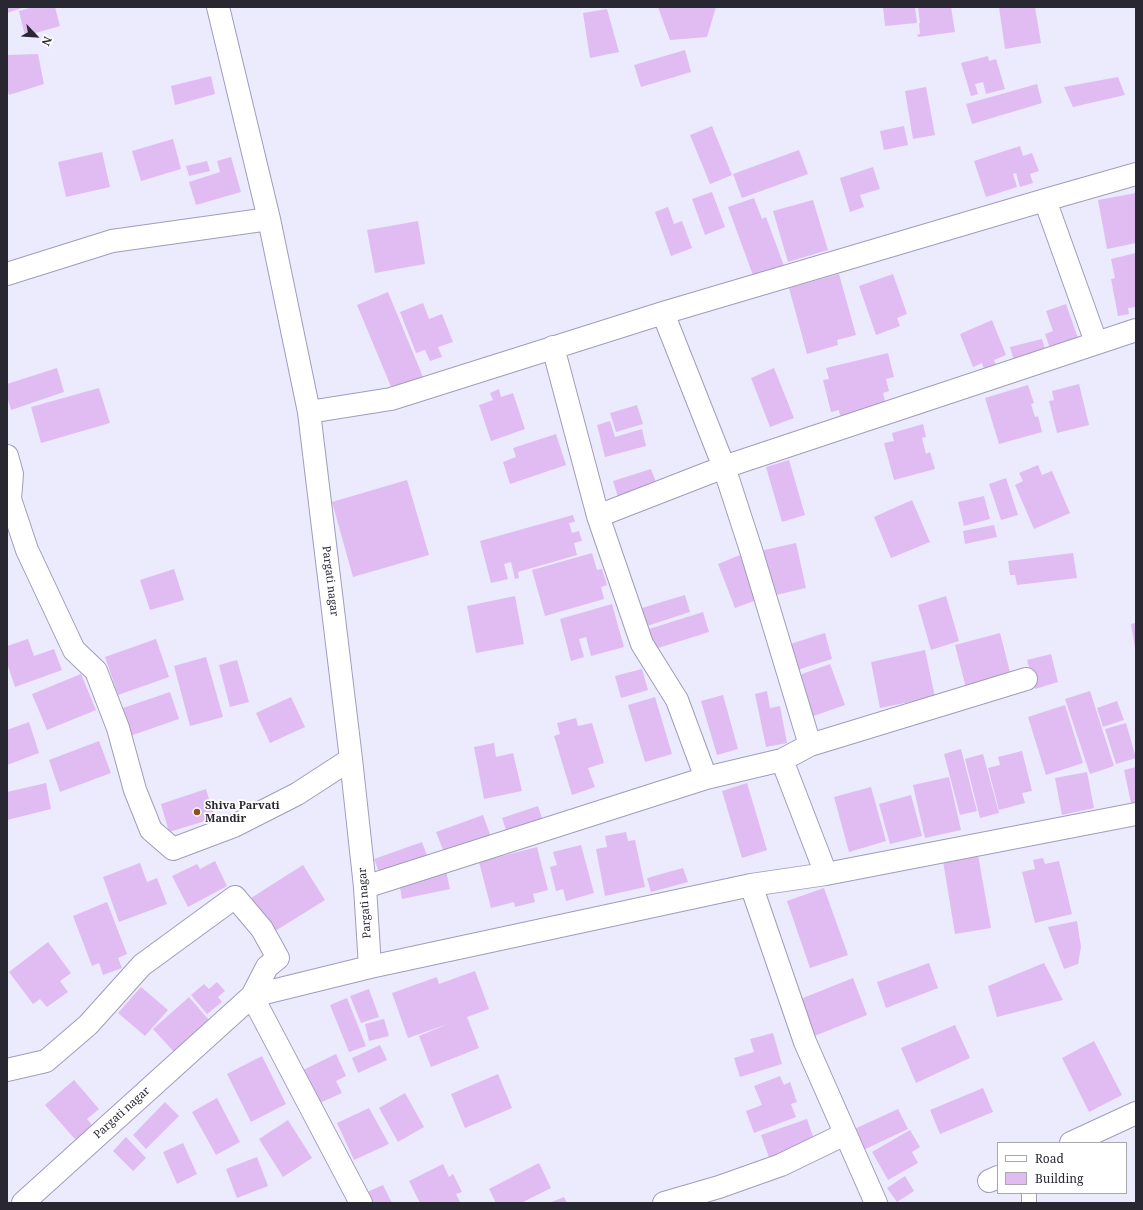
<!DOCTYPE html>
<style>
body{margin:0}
#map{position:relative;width:1143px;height:1210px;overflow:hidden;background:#eceafd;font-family:"Noto Serif",serif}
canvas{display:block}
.frame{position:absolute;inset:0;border:8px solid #282732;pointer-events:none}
.legend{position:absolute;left:997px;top:1142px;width:130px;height:52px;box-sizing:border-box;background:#fff;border:1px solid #a9a9ad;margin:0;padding:5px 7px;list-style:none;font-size:12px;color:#282732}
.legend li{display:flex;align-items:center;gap:8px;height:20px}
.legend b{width:20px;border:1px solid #a9a9ad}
.north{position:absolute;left:16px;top:16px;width:40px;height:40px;-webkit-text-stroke:3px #fff;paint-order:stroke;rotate:115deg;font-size:11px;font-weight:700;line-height:16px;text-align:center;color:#282732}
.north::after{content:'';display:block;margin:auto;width:14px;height:18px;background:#282732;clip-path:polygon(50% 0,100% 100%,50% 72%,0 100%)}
</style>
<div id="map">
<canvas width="1143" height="1210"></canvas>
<div class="frame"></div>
<ul class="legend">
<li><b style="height:5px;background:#fff"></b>Road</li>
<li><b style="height:11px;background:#e1bcf3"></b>Building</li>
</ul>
<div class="north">N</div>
</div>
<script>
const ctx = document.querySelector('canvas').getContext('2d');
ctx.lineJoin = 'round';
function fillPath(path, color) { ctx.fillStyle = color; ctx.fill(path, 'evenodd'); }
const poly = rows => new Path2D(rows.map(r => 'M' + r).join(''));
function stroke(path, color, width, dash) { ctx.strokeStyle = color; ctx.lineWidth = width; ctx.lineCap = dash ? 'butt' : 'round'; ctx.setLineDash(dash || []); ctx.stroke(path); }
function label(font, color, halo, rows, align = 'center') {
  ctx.font = font + ' "Noto Serif",serif'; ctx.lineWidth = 3.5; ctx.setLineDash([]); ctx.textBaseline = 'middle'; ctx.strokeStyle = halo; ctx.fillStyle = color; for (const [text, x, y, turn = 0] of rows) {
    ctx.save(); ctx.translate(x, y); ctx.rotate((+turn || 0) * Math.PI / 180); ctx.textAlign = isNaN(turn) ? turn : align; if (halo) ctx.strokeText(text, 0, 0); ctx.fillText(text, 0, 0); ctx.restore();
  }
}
const building = poly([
 [7,7,22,7,22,8,7,13],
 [33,7,55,7,60,26,25,36,19,11],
 [658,7,716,7,707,37,670,40],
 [883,7,915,7,917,23,885,26],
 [918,7,951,7,955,32,918,37,917,35,920,34,919,23,920,23],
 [999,7,1035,7,1041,43,1005,49],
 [607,9,619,52,590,58,583,13],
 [685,50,691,72,641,87,634,65],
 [38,54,44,84,9,95,7,89,7,55],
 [988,56,989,61,996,59,1005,89,986,94,983,82,975,84,978,94,971,96,961,63],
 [211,76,215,94,175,105,171,86],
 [1118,77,1125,95,1073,107,1064,87],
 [1037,84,1042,103,972,124,966,104],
 [926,87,935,135,913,139,905,91],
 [712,126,732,175,710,184,690,135],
 [904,126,908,145,884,150,880,131],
 [173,139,181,169,141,181,132,151],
 [1020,146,1023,156,1032,153,1039,171,1030,174,1033,183,1020,187,1016,173,1013,174,1017,187,986,197,974,161],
 [799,150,808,174,742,198,733,174],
 [102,152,110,187,66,197,58,162],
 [231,157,241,192,196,205,189,182,220,172,217,161],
 [207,161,210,171,189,176,186,166],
 [873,167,880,189,860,195,864,207,850,212,840,178],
 [712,192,725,227,705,235,692,199],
 [1136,193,1136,243,1107,249,1098,200],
 [754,198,762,219,766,217,784,266,754,278,728,207],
 [813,200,828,250,788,262,773,211],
 [668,207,674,224,682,221,692,248,671,256,655,212],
 [418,221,425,264,375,273,367,230],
 [1136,253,1136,307,1128,308,1129,314,1118,316,1111,279,1115,278,1111,259],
 [839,274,856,335,837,340,838,345,807,354,789,288],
 [893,274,907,314,897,318,900,326,876,335,859,286],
 [388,292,423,377,392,389,357,305],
 [423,303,429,319,442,314,453,342,438,347,442,357,430,361,425,350,416,353,400,312],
 [1066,304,1080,344,1052,354,1045,334,1053,331,1046,311],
 [992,320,1006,355,994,360,997,368,985,372,982,363,973,367,960,334],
 [1042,339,1046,352,1014,361,1010,347],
 [888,353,894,377,886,379,889,391,883,393,886,405,841,422,839,410,831,412,823,380,829,379,826,368],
 [57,368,64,392,11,410,7,396,7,384],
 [774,368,794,418,770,427,751,378],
 [1079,384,1089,425,1057,433,1049,401,1054,400,1052,391],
 [1028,385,1034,403,1031,404,1035,417,1038,416,1042,432,999,444,985,398],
 [99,388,110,423,41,443,31,407],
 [499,389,501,397,513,393,525,429,491,441,479,405,493,400,490,393],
 [637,405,643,424,616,432,610,413],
 [610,421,615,437,642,429,646,446,605,457,597,425],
 [923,424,926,437,922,438,926,454,930,452,935,469,894,480,884,443,894,441,892,433],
 [556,434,566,465,510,484,503,462,516,457,513,448],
 [789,460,805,515,782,522,766,467],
 [1038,465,1042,475,1052,471,1070,513,1034,529,1015,485,1023,481,1019,473],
 [651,469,657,485,618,497,613,481],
 [1006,478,1018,515,1001,520,989,484],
 [407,480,429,555,353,577,332,502],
 [984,496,990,519,964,526,958,502],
 [912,500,930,542,891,558,874,517],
 [573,515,575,522,569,523,572,533,579,531,582,541,574,543,577,555,518,572,519,578,515,579,511,562,504,564,508,579,491,583,480,541],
 [994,525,997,537,965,544,963,531],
 [796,543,806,588,776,595,772,579,767,581,760,551],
 [592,553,597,570,602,569,607,585,601,587,604,599,545,616,532,570],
 [745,553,762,598,735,608,718,564],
 [1073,553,1077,578,1017,585,1015,575,1010,575,1008,561],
 [174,569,184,600,150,610,140,580],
 [685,595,690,612,647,626,642,608],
 [515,596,524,644,476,653,467,606],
 [946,596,959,641,931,650,918,605],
 [612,604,624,647,591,656,586,637,579,639,584,657,571,661,560,619],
 [703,612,709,632,655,649,649,629],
 [1136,623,1136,648,1135,648,1131,624],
 [825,633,832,659,794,671,787,645],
 [1000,633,1011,676,966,688,955,645],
 [28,639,34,656,54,649,62,670,15,687,7,663,7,646],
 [156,639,169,677,118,695,105,657],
 [925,650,935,697,880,708,871,662],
 [1051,654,1058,682,1035,689,1027,660],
 [206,657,223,717,190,726,174,666],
 [237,660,249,702,230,707,219,665],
 [830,664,845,705,808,718,794,677],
 [642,669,648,690,621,698,615,676],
 [81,674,96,710,47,730,32,694],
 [767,691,770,708,780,706,787,743,766,747,755,694],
 [1090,691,1114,766,1090,774,1065,699],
 [170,692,179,719,130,736,120,709],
 [723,695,738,749,717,755,701,701],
 [291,697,305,727,270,743,256,713],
 [655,697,672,754,645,762,628,705],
 [1117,701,1124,720,1103,727,1097,708],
 [1065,705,1083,763,1046,775,1028,717],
 [576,718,578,726,592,723,604,763,588,768,595,787,572,795,554,736,560,734,557,723],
 [29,722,39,753,7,765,7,730],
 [1126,723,1136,758,1116,764,1105,729],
 [99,741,111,773,60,792,49,760],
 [494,743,496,757,513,753,522,791,484,799,474,747],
 [961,749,977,811,960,815,944,754],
 [1022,751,1032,791,1022,793,1025,803,999,810,988,768,1000,765,998,757],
 [983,754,999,813,980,818,965,759],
 [1136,767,1136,802,1131,803,1124,770],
 [1087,772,1094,808,1062,815,1055,778],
 [949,777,961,830,925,838,913,785],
 [46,783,51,809,7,820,7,792],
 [747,783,767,850,742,858,722,791],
 [871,787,886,841,849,852,834,797],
 [206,789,215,818,169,832,161,804],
 [911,795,922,836,890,844,879,804],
 [538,806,544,824,508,836,502,818],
 [483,815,491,837,445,855,436,832],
 [626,832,628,841,635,840,645,887,605,896,596,849,607,847,605,836],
 [422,842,428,858,380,875,374,859],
 [581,845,594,893,566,901,563,889,556,891,550,867,557,865,553,852],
 [537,847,548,890,533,894,535,902,515,907,514,902,491,908,479,862],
 [978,855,991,928,955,934,943,861],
 [1043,858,1045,864,1059,861,1072,914,1035,923,1022,872,1035,869,1033,860],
 [215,861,227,886,188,907,172,876,197,864,200,869],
 [140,863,147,882,157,878,167,904,119,922,103,877],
 [303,865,325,900,272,933,251,898],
 [683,868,688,882,651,892,647,878],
 [446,871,450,889,402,899,399,881],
 [824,888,848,955,810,968,787,901],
 [107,902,127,954,118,958,122,968,103,975,99,963,92,966,73,916],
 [1077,921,1081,947,1078,964,1064,969,1048,927],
 [48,942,71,973,60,981,68,992,47,1007,40,999,33,1004,9,972],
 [929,963,938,988,886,1008,877,982],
 [1044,963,1063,1000,997,1017,988,986],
 [475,971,489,1009,467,1017,479,1048,431,1067,419,1036,448,1024,408,1038,392,993,437,977,439,984],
 [853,978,867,1015,807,1039,793,1002],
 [217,982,225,991,218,997,222,1002,207,1014,191,995,204,984,209,989],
 [141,987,168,1010,145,1036,118,1013],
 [369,989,379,1017,361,1023,350,996],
 [189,997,209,1020,174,1052,153,1029],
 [347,998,366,1046,349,1052,330,1005],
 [384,1019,389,1036,369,1041,365,1024],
 [955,1025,970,1058,916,1083,901,1048],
 [773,1033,782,1064,740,1077,734,1058,754,1052,750,1039],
 [1094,1041,1122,1095,1089,1112,1062,1058],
 [380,1045,387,1060,358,1073,352,1058],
 [336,1054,346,1076,336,1081,342,1093,313,1106,297,1073],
 [262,1056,286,1104,251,1122,227,1074],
 [498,1074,512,1108,465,1128,451,1094],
 [780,1076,784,1085,790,1082,797,1102,791,1104,796,1117,754,1133,746,1111,762,1105,754,1086],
 [74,1080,99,1109,87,1119,97,1131,80,1145,45,1105],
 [983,1088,993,1112,940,1134,930,1110],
 [405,1093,424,1127,398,1142,379,1108],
 [217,1098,240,1142,216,1155,192,1112],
 [165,1102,179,1116,146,1149,133,1135],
 [369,1108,389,1144,354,1160,337,1123],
 [898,1109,908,1129,859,1152,850,1131],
 [807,1119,816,1145,770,1160,761,1135],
 [288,1120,312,1158,283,1177,259,1139],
 [910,1130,920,1147,912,1152,918,1163,888,1180,872,1152],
 [126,1137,146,1158,133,1171,113,1151],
 [183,1143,197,1174,177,1184,163,1152],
 [257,1157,268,1186,237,1198,226,1169],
 [539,1163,551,1188,521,1203,496,1203,489,1189],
 [443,1164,449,1177,453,1174,462,1192,456,1194,460,1202,457,1203,420,1203,409,1181],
 [905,1176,914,1191,897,1202,887,1188],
 [383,1185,392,1203,370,1203,365,1193],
 [564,1197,567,1203,549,1203]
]);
const service = poly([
 [1029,1203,1029,1193]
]);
const minor = poly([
 [1045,200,1096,342],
 [7,274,112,241,269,219],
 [663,313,724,467,751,550,810,745,782,760],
 [553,347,598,516,642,644,677,700,706,778],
 [309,412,391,399,663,313,1045,200,1136,174],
 [7,456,12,474,10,499,27,550,74,650,96,671,118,728,135,790,151,830,173,849,234,826,297,794,351,759],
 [598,516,724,467,1136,330],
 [810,745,1026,679],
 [751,885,805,1042,876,1203],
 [365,887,706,778,782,760,826,874],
 [370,967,751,885,826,874,1136,814],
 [7,1070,46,1061,88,1025,142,965,235,897,262,929,278,958,267,967,252,996,361,1203],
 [1071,1143,1136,1113],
 [989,1181,998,1177],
 [23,1203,252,996,370,967,365,887,351,759,309,412,269,219,218,7],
 [664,1203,719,1187,781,1165,845,1134]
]);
const markers = [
 [197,812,4,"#8f4f1a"]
];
const streetNames = [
 ["Pargati nagar",330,581,83],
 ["Pargati nagar",365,903,-94],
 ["Pargati nagar",122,1113,-42]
];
const poiNames = [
 ["Shiva Parvati",205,806],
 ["Mandir",205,819]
];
fillPath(building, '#e1bcf3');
stroke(service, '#a09dba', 16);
stroke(minor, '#a09dba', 24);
stroke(service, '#fff', 14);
stroke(minor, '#fff', 22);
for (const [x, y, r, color] of markers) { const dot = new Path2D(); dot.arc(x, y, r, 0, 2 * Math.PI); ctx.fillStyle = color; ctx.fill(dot); stroke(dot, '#fff', 1.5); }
label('11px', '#282732', '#fff', streetNames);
label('bold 11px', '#282732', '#fff', poiNames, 'left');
</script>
